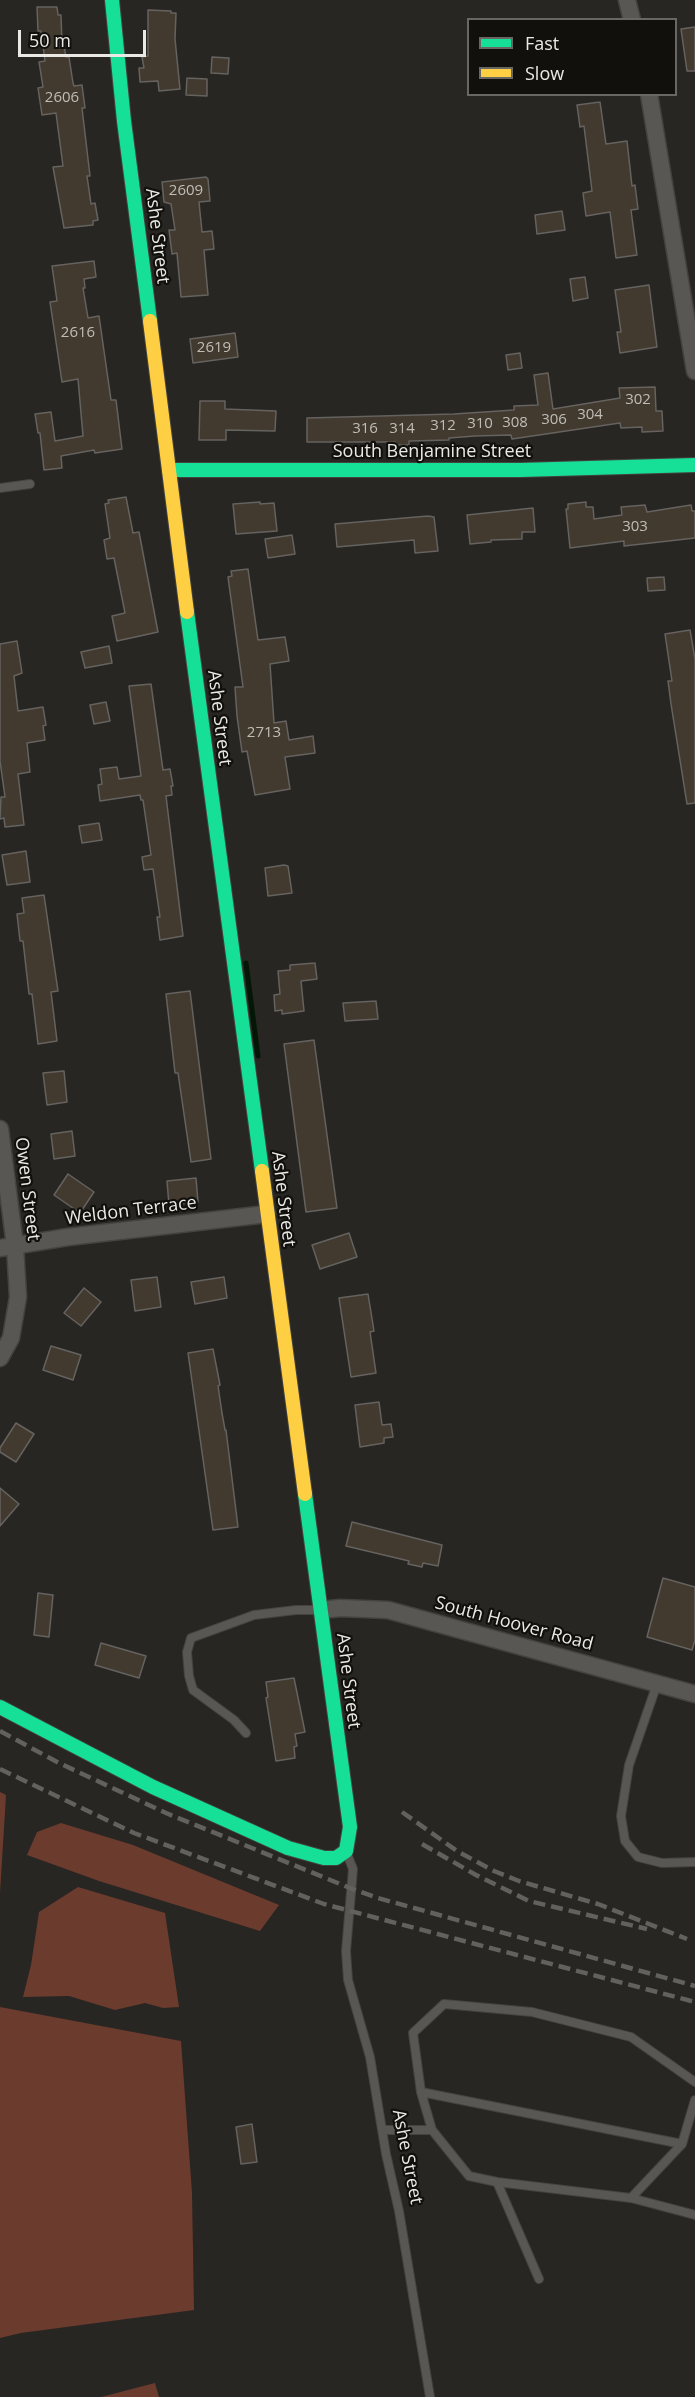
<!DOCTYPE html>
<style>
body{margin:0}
#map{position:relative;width:695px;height:2397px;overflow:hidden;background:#272622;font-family:"Open Sans",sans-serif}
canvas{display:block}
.legend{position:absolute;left:467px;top:18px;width:210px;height:78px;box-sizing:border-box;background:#11100d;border:2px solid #686763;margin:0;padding:8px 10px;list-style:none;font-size:18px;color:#eae9e4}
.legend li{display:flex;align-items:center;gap:12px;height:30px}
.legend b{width:30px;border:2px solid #686763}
.scale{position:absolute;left:18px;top:30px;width:128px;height:27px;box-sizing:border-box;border:3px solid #eae9e4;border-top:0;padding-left:8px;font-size:18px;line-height:21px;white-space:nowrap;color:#eae9e4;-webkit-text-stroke:4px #11100d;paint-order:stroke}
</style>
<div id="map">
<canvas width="695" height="2397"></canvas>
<ul class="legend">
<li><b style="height:8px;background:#16e098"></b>Fast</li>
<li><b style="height:8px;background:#ffcf43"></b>Slow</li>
</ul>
<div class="scale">50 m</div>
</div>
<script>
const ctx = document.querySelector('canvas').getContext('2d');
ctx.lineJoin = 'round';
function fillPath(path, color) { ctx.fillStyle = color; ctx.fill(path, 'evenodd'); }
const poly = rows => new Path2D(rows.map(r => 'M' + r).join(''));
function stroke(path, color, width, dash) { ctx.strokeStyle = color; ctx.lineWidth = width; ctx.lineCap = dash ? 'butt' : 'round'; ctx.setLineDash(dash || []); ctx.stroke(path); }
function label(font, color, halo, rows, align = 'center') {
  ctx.font = font + ' "Open Sans",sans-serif'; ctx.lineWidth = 4.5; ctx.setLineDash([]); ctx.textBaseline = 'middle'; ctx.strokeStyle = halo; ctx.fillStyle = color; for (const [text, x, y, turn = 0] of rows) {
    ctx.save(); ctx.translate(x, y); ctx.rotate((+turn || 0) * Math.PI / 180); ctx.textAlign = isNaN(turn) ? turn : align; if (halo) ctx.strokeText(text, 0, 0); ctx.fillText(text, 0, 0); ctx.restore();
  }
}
const forest = poly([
 [0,1792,6,1795,0,1893],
 [61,1823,133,1845,279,1905,260,1931,99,1881,27,1855,37,1832],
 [78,1887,165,1913,179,2007,163,2008,145,2003,115,2010,69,1996,23,1997,31,1965,39,1912],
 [0,2007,181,2041,192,2193,194,2310,21,2333,0,2338],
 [155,2383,159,2397,101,2397]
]);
const stream = poly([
 [246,963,258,1056]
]);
const building = poly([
 [37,7,57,7,58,15,61,15,62,46,64,46,66,57,69,57,73,83,74,86,82,85,85,108,82,108,90,176,87,176,91,204,95,203,98,220,93,221,93,225,64,228,53,167,63,166,56,113,42,115,38,88,43,87,39,62,45,61,41,31,38,31,37,7],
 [148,10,171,11,171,13,176,13,175,39,180,89,159,91,158,81,140,82,139,68,144,68,142,57,148,56,148,10],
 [695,27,695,71,687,71,681,29,695,27],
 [212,57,229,58,228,74,211,73,212,57],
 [187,78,207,79,207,96,186,95,187,78],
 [600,102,606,144,627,141,632,186,635,185,638,209,631,210,637,255,616,258,610,212,586,216,583,193,592,191,584,126,580,127,577,105,600,102],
 [206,177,208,179,210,201,199,202,202,232,212,231,214,249,204,250,208,295,181,297,177,253,172,254,169,230,175,230,171,204,164,202,162,182,206,177],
 [562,211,565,230,537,234,535,215,562,211],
 [94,261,96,277,84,279,85,288,83,288,88,318,99,316,111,400,116,400,122,449,95,453,94,450,61,456,62,468,44,470,40,433,38,433,35,414,51,412,55,441,83,436,78,379,62,382,50,302,57,301,52,266,94,261],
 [585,277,588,298,573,301,570,279,585,277],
 [649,285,657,347,620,353,617,332,621,332,615,290,649,285],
 [235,333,238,357,193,363,190,339,235,333],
 [520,353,522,368,508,370,506,355,520,353],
 [548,373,553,409,620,398,619,388,655,387,656,411,662,411,663,431,642,432,642,427,621,428,620,423,512,439,511,435,475,436,449,438,449,440,409,441,409,445,395,445,395,442,307,442,307,418,454,414,514,410,514,406,538,405,534,375,548,373],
 [200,401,225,401,225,409,276,411,275,431,226,430,226,440,199,440,200,401],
 [126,497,133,533,139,532,158,632,117,641,112,616,125,613,114,558,107,559,104,540,110,538,105,504,109,503,108,500,126,497],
 [260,502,260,504,274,503,277,531,236,534,233,504,260,502],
 [586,502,586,507,593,507,594,519,622,515,621,507,645,505,647,512,691,505,692,511,695,511,695,538,624,546,624,541,570,548,566,509,568,509,568,504,586,502],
 [533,508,535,532,522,532,522,539,491,540,491,542,470,544,467,515,533,508],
 [428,516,434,517,438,551,415,553,414,540,337,547,335,524,428,516],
 [292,535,295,554,268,558,265,539,292,535],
 [248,569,258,640,285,637,289,661,270,664,274,723,286,721,289,740,313,736,315,753,285,757,290,789,255,795,247,751,242,752,237,716,235,687,243,687,228,577,232,576,231,571,248,569],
 [664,577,665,590,648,591,647,578,664,577],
 [690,630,695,659,695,803,687,804,671,704,668,681,672,681,665,634,690,630],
 [17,641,22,673,14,676,18,711,43,707,46,725,43,726,45,740,27,743,30,772,18,774,24,825,5,827,4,818,0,819,1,797,5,797,0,761,0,644,17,641],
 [109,646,112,663,85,668,81,652,109,646],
 [151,684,163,770,170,769,173,786,171,786,172,795,166,796,183,936,160,940,157,917,160,917,153,869,144,870,142,857,151,855,143,800,141,800,140,795,100,801,98,785,102,784,100,769,117,767,119,779,141,776,129,686,151,684],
 [106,702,110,721,94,724,90,705,106,702],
 [99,823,102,840,82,843,79,826,99,823],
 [26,851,30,882,7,885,2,855,26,851],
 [284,865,288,866,292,893,268,896,265,868,284,865],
 [44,895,58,991,51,992,57,1041,38,1044,32,994,29,994,23,941,20,941,17,914,24,913,22,898,44,895],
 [315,963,317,979,301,981,304,1011,282,1014,282,1010,275,1011,274,995,280,994,278,971,290,970,290,965,315,963],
 [190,991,211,1159,191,1162,178,1073,175,1073,166,994,190,991],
 [376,1001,378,1019,345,1021,343,1003,376,1001],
 [314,1040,337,1208,306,1212,284,1044,314,1040],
 [64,1071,67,1102,47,1105,43,1073,64,1071],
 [72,1131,75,1156,54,1159,51,1134,72,1131],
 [68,1174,94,1192,80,1213,54,1195,68,1174],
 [196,1178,198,1202,169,1205,167,1181,196,1178],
 [349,1233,357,1257,320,1269,312,1245,349,1233],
 [157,1277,161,1307,135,1311,131,1280,157,1277],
 [224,1277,227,1298,195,1304,191,1282,224,1277],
 [84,1288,101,1302,81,1326,64,1313,84,1288],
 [368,1294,374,1331,370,1332,376,1373,351,1377,339,1298,368,1294],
 [51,1346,81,1355,73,1380,43,1370,51,1346],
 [213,1349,220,1385,218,1386,222,1413,225,1430,226,1430,238,1527,213,1530,188,1353,213,1349],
 [379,1402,382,1425,391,1424,393,1437,384,1438,384,1443,360,1447,355,1405,379,1402],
 [16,1423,34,1434,16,1462,0,1452,0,1448,16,1423],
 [0,1488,19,1504,0,1526,0,1488],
 [352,1522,442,1545,438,1566,423,1563,422,1567,408,1564,409,1561,346,1546,352,1522],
 [663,1578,695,1587,695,1640,692,1650,647,1637,663,1578],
 [38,1593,53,1595,49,1637,34,1635,38,1593],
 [101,1643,146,1656,139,1678,95,1665,101,1643],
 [294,1678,305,1732,295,1734,297,1746,294,1747,295,1758,276,1761,266,1698,268,1697,266,1682,294,1678],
 [252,2124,257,2162,241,2164,236,2127,252,2124]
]);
const lane = poly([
 [0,488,30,484],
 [657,1684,629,1765,621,1816,625,1841,638,1857,662,1863,695,1862],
 [246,1733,234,1720,193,1690,189,1676,187,1652,191,1638,254,1615,296,1610,318,1610],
 [347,1854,353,1869,346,1951,348,1980,370,2057,386,2154,399,2211,430,2397],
 [421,2092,682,2144],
 [382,2130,432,2130,469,2176,497,2182,631,2198,695,2215],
 [432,2130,421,2092,413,2033,444,2004,532,2012,631,2037,695,2082],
 [497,2182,539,2279],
 [631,2198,682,2144,695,2100]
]);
const street = poly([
 [627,0,632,20],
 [649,94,695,371],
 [0,1129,15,1246,18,1297,11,1338,0,1358],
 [0,1248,68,1237,267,1214],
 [321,1610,340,1608,388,1610,695,1694]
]);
const fast = poly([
 [112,0,124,121,150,321],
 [169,470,520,470,695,465],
 [187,612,262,1171],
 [0,1707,153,1787,288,1848,324,1858,336,1858,346,1851,350,1827,305,1494]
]);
const slow = poly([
 [150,321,187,612],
 [262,1171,305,1494]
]);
const rail = poly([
 [0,1731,59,1763,166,1813,350,1888,378,1898,695,1986],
 [0,1769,134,1833,324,1904,695,2002],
 [402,1812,457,1851,494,1871,519,1881,598,1904,687,1939],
 [422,1844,476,1875,529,1901,647,1929]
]);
const numberNames = [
 ["2606",62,98],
 ["2609",186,191],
 ["2616",78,333],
 ["2619",214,348],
 ["302",638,400],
 ["304",590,415],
 ["306",554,420],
 ["308",515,423],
 ["310",480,424],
 ["312",443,426],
 ["316",365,429],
 ["314",402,429],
 ["303",635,527],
 ["2713",264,733]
];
const streetNames = [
 ["Ashe Street",157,236,83],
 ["South Benjamine Street",432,452],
 ["Ashe Street",219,718,83],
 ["Owen Street",27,1189,83],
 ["Ashe Street",283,1199,83],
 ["Weldon Terrace",131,1211,-7],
 ["South Hoover Road",514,1624,15],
 ["Ashe Street",348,1681,83],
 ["Ashe Street",407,2157,79]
];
fillPath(forest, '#6b3b2e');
stroke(stream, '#041707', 5);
fillPath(building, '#423a2f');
stroke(building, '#656260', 1.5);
stroke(lane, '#44433f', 10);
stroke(street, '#44433f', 19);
stroke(fast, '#44433f', 16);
stroke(slow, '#44433f', 16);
stroke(lane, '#585754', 8);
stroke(street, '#585754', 16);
stroke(fast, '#16e098', 14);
stroke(slow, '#ffcf43', 14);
stroke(rail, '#61615e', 4.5, [12, 6]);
label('15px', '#c0bdb7', null, numberNames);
label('18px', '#eae9e4', '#11100d', streetNames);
</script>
